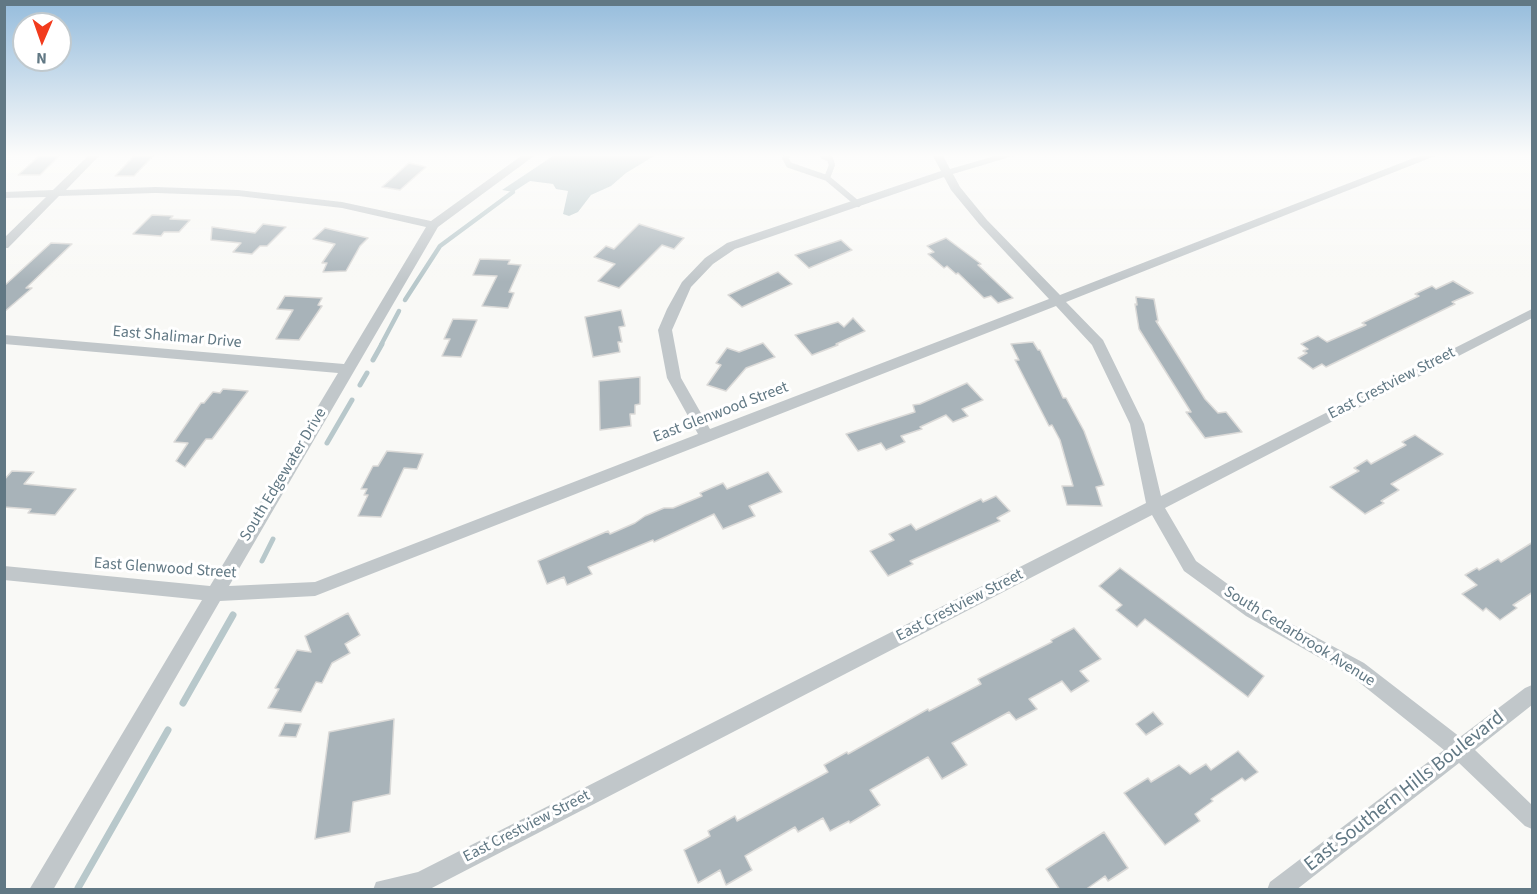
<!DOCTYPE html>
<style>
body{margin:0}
#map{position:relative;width:1537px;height:894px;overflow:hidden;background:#f9f9f6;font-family:"Source Sans 3",sans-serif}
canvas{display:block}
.frame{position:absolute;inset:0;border:6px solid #617884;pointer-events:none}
.north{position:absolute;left:12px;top:12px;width:60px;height:60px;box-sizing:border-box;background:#fff;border:2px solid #c0c9ce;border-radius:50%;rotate:182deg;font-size:16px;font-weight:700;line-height:24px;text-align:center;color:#617884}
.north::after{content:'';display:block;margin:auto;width:21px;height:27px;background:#f23b1d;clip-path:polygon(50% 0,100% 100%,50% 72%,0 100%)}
</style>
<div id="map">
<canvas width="1537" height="894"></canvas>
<div class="frame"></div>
<div class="north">N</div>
</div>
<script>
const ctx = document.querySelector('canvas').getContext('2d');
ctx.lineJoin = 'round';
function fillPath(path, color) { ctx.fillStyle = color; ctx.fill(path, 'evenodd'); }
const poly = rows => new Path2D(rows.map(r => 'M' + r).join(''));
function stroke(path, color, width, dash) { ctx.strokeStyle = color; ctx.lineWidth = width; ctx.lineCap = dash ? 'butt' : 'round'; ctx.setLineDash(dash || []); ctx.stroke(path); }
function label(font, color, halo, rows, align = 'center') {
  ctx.font = font + ' "Source Sans 3",sans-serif'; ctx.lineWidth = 6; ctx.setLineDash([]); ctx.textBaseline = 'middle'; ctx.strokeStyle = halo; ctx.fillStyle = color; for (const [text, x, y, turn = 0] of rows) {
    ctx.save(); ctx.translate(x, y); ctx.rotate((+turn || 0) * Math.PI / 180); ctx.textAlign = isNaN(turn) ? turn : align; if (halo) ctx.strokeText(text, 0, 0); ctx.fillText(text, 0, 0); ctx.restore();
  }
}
const water = poly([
 [553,156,654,156,626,173,611,186,591,195,578,212,569,216,563,214,568,191,556,189,553,184,530,181,513,192,502,190]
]);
const streamFar2 = poly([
 [405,300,440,246,513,192],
 [381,345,399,311]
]);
const streamFar1 = poly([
 [373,360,382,344],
 [360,385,367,373],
 [327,443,352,400],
 [262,561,273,539]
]);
const stream = poly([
 [183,703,233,615],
 [78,888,168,730]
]);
const building = poly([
 [39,156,59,156,40,175,18,175,39,156],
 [134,156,153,156,134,176,115,176,134,156],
 [409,163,426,167,400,190,382,187,409,163],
 [152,215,173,216,170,219,190,220,179,232,164,232,161,236,133,234,152,215],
 [263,224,286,227,267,246,260,246,252,254,233,252,241,243,211,240,212,227,255,233,263,224],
 [639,224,684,238,674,249,662,245,619,288,598,281,615,264,594,257,606,246,614,249,639,224],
 [325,228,368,238,360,246,346,271,323,272,327,263,322,263,335,244,313,239,325,228],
 [946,238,981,264,978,265,1013,298,998,303,991,296,984,298,958,273,956,274,947,266,944,268,928,254,934,252,927,246,946,238],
 [841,240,852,250,809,268,795,255,841,240],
 [51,243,72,244,26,288,32,288,4,312,4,286,51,243],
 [480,259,510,260,508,264,521,265,509,292,514,293,508,308,482,306,497,276,473,275,480,259],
 [778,272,792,284,742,307,728,295,778,272],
 [1453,281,1473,293,1452,302,1455,304,1326,367,1322,364,1313,369,1298,358,1307,353,1303,351,1308,349,1301,344,1318,336,1327,342,1366,325,1362,323,1419,296,1415,294,1432,286,1436,289,1453,281],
 [285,296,322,298,318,305,322,306,299,340,276,339,293,310,277,309,285,296],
 [1136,297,1154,299,1158,321,1156,321,1205,399,1218,413,1226,412,1242,432,1205,438,1186,412,1191,412,1139,329,1135,304,1137,305,1136,297],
 [621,310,625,326,619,327,622,342,618,342,620,352,593,357,585,317,621,310],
 [853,318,865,331,836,344,838,345,812,355,795,335,838,322,844,327,853,318],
 [453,319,477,320,461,357,442,356,450,339,444,339,453,319],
 [1033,342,1038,350,1040,350,1059,389,1063,398,1066,398,1084,431,1104,485,1096,487,1102,506,1067,505,1062,486,1073,486,1060,440,1052,425,1049,426,1015,360,1019,360,1011,344,1033,342],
 [763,343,775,357,746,368,726,391,707,385,721,365,716,363,727,348,739,352,763,343],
 [640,377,640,404,635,405,635,414,630,414,631,426,600,430,599,381,640,377],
 [967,383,983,400,962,409,968,416,953,422,946,415,920,427,922,429,901,436,905,442,886,450,881,443,858,451,846,434,915,412,913,405,920,404,967,383],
 [223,389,248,391,212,439,206,439,185,467,176,461,188,443,174,442,201,403,204,403,213,392,220,393,223,389],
 [1415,435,1443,454,1391,484,1399,490,1381,501,1384,503,1365,514,1330,487,1359,471,1354,468,1367,460,1371,464,1406,445,1402,442,1415,435],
 [387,451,423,454,417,469,404,468,381,517,358,516,368,495,364,495,367,489,361,489,373,466,378,466,387,451],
 [12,471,34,472,24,484,76,489,55,515,28,513,31,509,4,507,4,480,12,471],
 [768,472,782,492,749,506,755,516,723,529,714,514,654,542,653,540,588,567,592,574,567,585,564,577,547,584,538,561,608,531,610,534,635,523,645,516,664,508,673,508,702,496,700,493,723,483,727,489,768,472],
 [996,496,1010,511,997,518,1000,521,910,561,913,564,888,576,870,551,894,540,889,534,911,524,916,530,981,499,983,502,996,496],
 [1533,542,1533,592,1513,605,1517,608,1500,620,1486,608,1483,611,1462,594,1477,585,1465,575,1477,568,1479,570,1498,559,1501,562,1533,542],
 [1120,568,1264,676,1248,697,1145,619,1137,627,1116,610,1122,605,1099,586,1120,568],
 [348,613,360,635,345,644,350,653,332,663,322,683,316,682,301,712,268,708,279,689,275,688,297,650,311,652,305,636,348,613],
 [1074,628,1101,659,1080,671,1089,681,1071,692,1062,681,1029,699,1037,709,1016,720,1009,712,952,743,967,765,942,779,928,757,870,790,880,805,850,823,849,821,830,831,823,818,798,832,795,827,745,856,752,870,726,885,720,870,698,883,684,850,710,836,708,831,735,816,737,821,828,772,824,765,847,752,848,754,928,709,929,711,981,684,978,679,1052,642,1051,640,1074,628],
 [1153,712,1163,724,1146,735,1136,724,1153,712],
 [394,719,390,794,353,802,350,832,315,839,329,732,394,719],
 [285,723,301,724,296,737,279,736,285,723],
 [1238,751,1258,772,1245,781,1242,778,1211,799,1213,801,1195,814,1200,821,1165,845,1124,793,1148,778,1151,782,1179,765,1190,774,1206,764,1211,770,1238,751],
 [1104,832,1128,868,1108,881,1105,876,1085,890,1060,890,1046,869,1104,832]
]);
const service = poly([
 [787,156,785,158,789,165,827,178,858,204],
 [823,156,830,159,832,165,827,178]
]);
const minor = poly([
 [88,156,99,156,66,190,156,187,238,190,342,202,431,221,521,156,534,156,438,227,229,586,315,582,698,434,667,378,658,330,667,309,682,282,705,258,727,243,941,171,933,156,943,156,950,169,995,156,1013,156,953,174,960,187,987,220,1060,295,1419,156,1435,156,1066,302,1103,340,1144,424,1161,496,1532,309,1532,318,1165,508,1196,561,1258,606,1364,663,1460,737,1525,688,1532,685,1532,705,1475,750,1532,805,1532,829,1525,826,1459,763,1296,890,1267,890,1270,882,1444,750,1350,675,1246,616,1184,571,1152,515,428,890,373,890,376,882,418,872,1146,503,1130,424,1092,345,1056,306,315,596,220,601,53,890,29,890,202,600,4,580,4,566,210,586,338,373,4,344,4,335,344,364,426,227,342,208,238,196,156,193,59,196,8,248,4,248,4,238,46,197,4,198,4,192,53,190,88,156],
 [944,177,951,190,979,224,1049,299,710,429,681,378,672,330,691,287,713,264,735,249,944,177]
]);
const streetNames = [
 ["East Shalimar Drive",177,338,5],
 ["East Crestview Street",1392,384,-27],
 ["East Glenwood Street",721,413,-21],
 ["South Edgewater Drive",284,475,-59],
 ["East Glenwood Street",165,569,4],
 ["East Crestview Street",960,606,-27],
 ["South Cedarbrook Avenue",1299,637,32],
 ["East Crestview Street",527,827,-27]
];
const nearStreetnames = [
 ["East Southern Hills Boulevard",1405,792,-38]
];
fillPath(water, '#b8c8cb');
stroke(streamFar2, '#b8c8cb', 4.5);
stroke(streamFar1, '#b8c8cb', 5);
stroke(stream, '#b8c8cb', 7);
fillPath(building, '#a8b3b9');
stroke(building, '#dbdad8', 1.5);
stroke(service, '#c1c7ca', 6);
fillPath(minor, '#c1c7ca');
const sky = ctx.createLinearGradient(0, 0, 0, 282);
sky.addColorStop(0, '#95bcdc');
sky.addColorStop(0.55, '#fcfcfb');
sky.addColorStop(1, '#fcfcfb00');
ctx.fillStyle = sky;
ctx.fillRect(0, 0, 1537, 282);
label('16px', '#617884', '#fff', streetNames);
label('20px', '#617884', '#fff', nearStreetnames);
</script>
